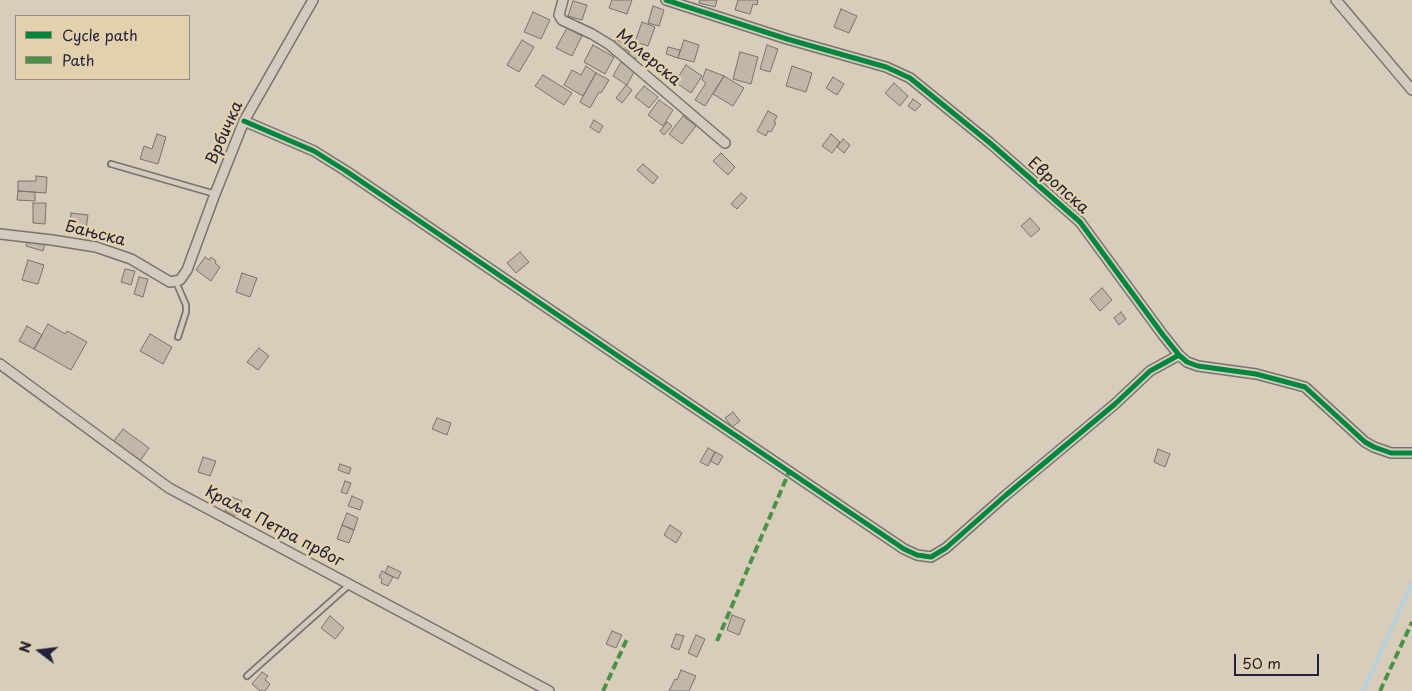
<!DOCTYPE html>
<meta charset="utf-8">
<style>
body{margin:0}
#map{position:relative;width:1412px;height:691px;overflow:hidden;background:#d7cdba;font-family:"Playpen Sans",sans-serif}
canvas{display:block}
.legend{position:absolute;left:15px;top:15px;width:175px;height:65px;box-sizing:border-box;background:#e3d1ae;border:1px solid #968b80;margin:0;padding:6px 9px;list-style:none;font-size:15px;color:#22223b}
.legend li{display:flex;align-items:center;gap:10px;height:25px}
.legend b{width:25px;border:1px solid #968b80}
.north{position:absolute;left:15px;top:626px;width:50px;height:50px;-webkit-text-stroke:4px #e3d1ae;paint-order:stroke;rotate:285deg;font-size:14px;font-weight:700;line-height:20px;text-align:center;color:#22223b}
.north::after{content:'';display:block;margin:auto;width:18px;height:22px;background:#22223b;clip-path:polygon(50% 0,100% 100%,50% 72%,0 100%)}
.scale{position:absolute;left:1234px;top:654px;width:85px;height:22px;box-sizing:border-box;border:2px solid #22223b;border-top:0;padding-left:6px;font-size:15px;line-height:18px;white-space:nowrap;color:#22223b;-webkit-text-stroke:4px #e3d1ae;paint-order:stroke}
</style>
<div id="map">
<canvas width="1412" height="691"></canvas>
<ul class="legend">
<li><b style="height:6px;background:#00873e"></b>Cycle path</li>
<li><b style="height:6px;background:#4a9344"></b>Path</li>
</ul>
<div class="north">N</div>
<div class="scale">50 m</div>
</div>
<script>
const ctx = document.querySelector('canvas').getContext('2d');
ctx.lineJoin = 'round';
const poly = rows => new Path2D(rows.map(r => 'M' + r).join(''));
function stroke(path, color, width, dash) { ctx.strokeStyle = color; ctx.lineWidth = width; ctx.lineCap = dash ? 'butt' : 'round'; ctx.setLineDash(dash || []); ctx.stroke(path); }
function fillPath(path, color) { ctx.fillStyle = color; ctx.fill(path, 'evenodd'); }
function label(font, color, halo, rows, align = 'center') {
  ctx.font = font + ' "Playpen Sans",sans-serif'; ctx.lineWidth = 5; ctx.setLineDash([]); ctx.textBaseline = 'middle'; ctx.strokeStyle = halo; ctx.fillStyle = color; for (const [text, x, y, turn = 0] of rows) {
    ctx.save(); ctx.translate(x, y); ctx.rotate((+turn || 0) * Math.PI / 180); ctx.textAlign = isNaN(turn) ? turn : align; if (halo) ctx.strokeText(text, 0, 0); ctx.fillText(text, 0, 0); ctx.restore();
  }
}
const stream = poly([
 [1363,691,1412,583]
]);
const building = poly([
 [612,0,632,0,627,14,609,8,612,0],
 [700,0,717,0,715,7,699,3,700,0],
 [738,0,758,0,757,5,753,4,750,14,735,10,738,0],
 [573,1,587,5,582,20,568,16,573,1],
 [653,6,664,10,659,26,648,23,653,6],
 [841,9,857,16,849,33,834,27,841,9],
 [533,12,550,20,541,39,524,32,533,12],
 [642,22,655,27,648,46,635,42,642,22],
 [567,28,582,36,572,56,556,48,567,28],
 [616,39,642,50,640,56,637,55,636,59,628,55,629,51,613,45,616,39],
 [522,40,534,47,519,72,507,65,522,40],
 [684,40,699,45,694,62,678,58,684,40],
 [593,45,614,57,605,74,584,62,593,45],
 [767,45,778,49,770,72,760,69,767,45],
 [668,47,680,50,678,58,666,54,668,47],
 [740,52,758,57,751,84,733,79,740,52],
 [621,62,635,70,627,85,613,76,621,62],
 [686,65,702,76,691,93,675,82,686,65],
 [586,66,596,73,583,96,564,85,572,70,581,75,586,66],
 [792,66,812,73,806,92,786,86,792,66],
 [706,69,724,76,705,106,695,100,706,83,702,80,706,69],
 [596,73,609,80,601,93,599,92,590,108,580,102,596,73],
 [543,75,572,93,564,105,535,86,543,75],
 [724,76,744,88,733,106,713,94,724,76],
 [833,77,844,84,837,95,826,88,833,77],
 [894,83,908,96,900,106,885,93,894,83],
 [626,85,632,90,622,103,616,98,626,85],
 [644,86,658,97,649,108,635,97,644,86],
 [913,99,921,105,915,111,908,106,913,99],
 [659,100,673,110,663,126,648,115,659,100],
 [768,111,777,116,774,122,776,123,771,132,768,131,766,136,757,131,768,111],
 [683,116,696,126,682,144,669,134,683,116],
 [594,120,603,126,599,133,590,127,594,120],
 [667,122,672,126,664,135,660,131,667,122],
 [157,134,166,137,158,164,140,159,144,146,152,149,157,134],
 [831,134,840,142,832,153,822,146,831,134],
 [843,139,850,145,844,153,837,147,843,139],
 [721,153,735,167,728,175,713,161,721,153],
 [643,164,658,177,653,184,637,170,643,164],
 [36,176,47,177,46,193,18,191,18,181,36,181,36,176],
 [18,191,35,192,35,201,17,200,18,191],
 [741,193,747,198,737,209,731,204,741,193],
 [33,203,46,203,45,224,33,223,33,203],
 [71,213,88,215,86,229,70,227,71,213],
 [1030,218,1040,229,1031,237,1021,226,1030,218],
 [28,238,45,243,43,251,26,246,28,238],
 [520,252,529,262,516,273,507,263,520,252],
 [205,257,209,260,211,257,216,261,215,263,220,267,211,281,196,270,205,257],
 [28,260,44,265,38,284,22,280,28,260],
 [125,269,135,271,131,285,121,282,125,269],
 [242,273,257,278,250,297,236,292,242,273],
 [139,277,148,279,143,297,134,294,139,277],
 [1102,288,1112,300,1100,311,1090,299,1102,288],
 [1121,312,1126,319,1119,325,1114,318,1121,312],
 [48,324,65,334,67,331,87,342,71,370,34,349,48,324],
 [27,326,42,335,34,349,19,341,27,326],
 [150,334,172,347,163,364,140,351,150,334],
 [259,348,269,356,258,370,247,362,259,348],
 [733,412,740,421,732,427,725,418,733,412],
 [437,418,451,423,447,435,432,429,437,418],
 [123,429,149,448,140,461,113,442,123,429],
 [708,448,715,452,708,466,700,462,708,448],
 [1158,449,1170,454,1165,467,1154,462,1158,449],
 [715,452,723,456,718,465,710,461,715,452],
 [203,457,216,461,210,476,198,472,203,457],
 [340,464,351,468,349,474,338,470,340,464],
 [345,481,351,483,347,494,341,492,345,481],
 [352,496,363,501,360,510,348,506,352,496],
 [232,497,242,501,235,516,225,511,232,497],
 [347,513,358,518,354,530,342,525,347,513],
 [342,525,354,530,349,543,337,539,342,525],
 [670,525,682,533,676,543,664,535,670,525],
 [388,566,401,572,398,579,385,573,388,566],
 [382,571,393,577,388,586,381,583,382,579,379,577,382,571],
 [732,615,745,620,739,635,727,630,732,615],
 [330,616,344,628,335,639,321,628,330,616],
 [612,631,622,635,616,648,606,644,612,631],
 [676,634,684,636,679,650,671,647,676,634],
 [696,635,705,639,697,657,688,653,696,635],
 [681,670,696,676,689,691,669,691,675,679,677,680,681,670],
 [262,672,268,676,265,680,270,684,265,691,260,691,252,684,262,672]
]);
const lane = poly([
 [111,164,215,194],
 [176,282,186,305,186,312,178,337],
 [247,676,349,585]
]);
const street = poly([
 [563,0,559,15,562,20,592,34,610,45,725,143],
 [666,0,787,39,886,67,910,78,990,143,1080,222,1163,335,1179,355,1187,362,1198,366,1256,374,1305,387,1365,442,1374,447,1391,453,1412,453],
 [1336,0,1412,90],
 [244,121,314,151,346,171,618,356,904,549,917,555,931,557,946,548,1006,495,1115,404,1150,371,1179,355],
 [0,234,52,240,96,247,131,259,170,282,180,280,187,270,215,194,244,121,313,0],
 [0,364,169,488,549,691]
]);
const quiet = poly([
 [717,641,789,472],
 [603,691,627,639],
 [1380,691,1412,622]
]);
const cycleway = poly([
 [666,0,787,39,886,67,910,78,990,143,1080,222,1163,335,1179,355,1187,362,1198,366,1256,374,1305,387,1365,442,1374,447,1391,453,1412,453],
 [244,121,314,151,346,171,618,356,904,549,917,555,931,557,946,548,1006,495,1115,404,1150,371,1179,355]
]);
const streetNames = [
 ["Молерска",648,58,40],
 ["Врбичка",225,133,-66],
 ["Европска",1058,186,42],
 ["Бањска",95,234,14],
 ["Краља Петра првог",274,527,28]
];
stroke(stream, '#aed3e9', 3);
fillPath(building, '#c1b6a7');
stroke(building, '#787370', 1);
stroke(lane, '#787370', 8);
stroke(street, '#787370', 12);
stroke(lane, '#d3cbbe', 4.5);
stroke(street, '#d3cbbe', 9);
stroke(quiet, '#4a9344', 4, [8, 4]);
stroke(cycleway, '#00873e', 5);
label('16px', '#22223b', '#e3d1ae', streetNames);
</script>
